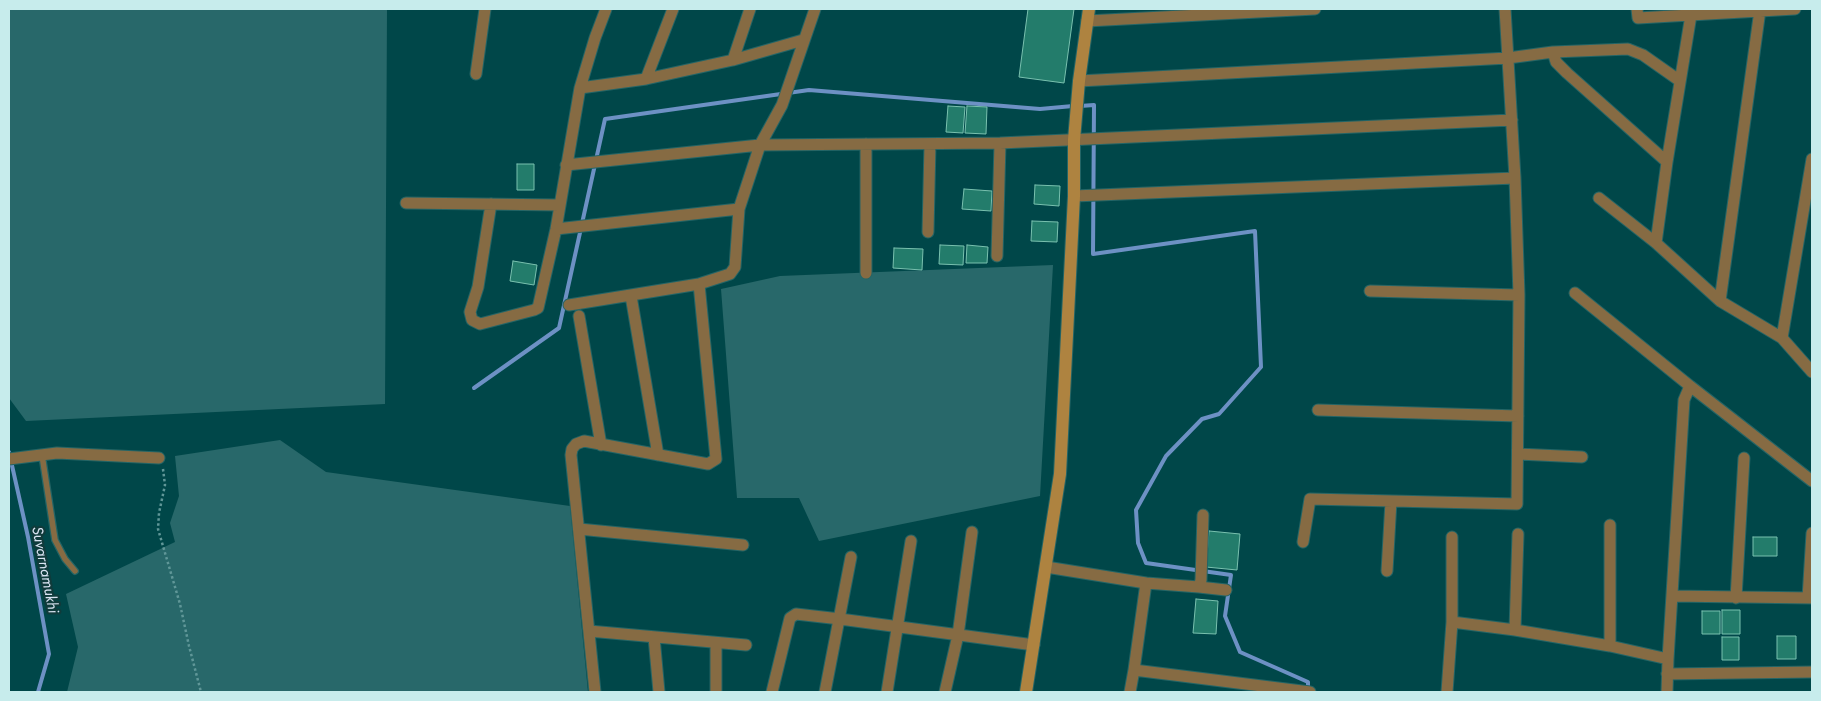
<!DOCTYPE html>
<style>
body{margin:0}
#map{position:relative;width:1821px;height:701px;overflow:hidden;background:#004749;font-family:Jost,sans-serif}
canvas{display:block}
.frame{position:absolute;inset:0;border:10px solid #c7ecec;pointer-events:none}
</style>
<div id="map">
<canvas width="1821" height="701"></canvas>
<div class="frame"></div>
</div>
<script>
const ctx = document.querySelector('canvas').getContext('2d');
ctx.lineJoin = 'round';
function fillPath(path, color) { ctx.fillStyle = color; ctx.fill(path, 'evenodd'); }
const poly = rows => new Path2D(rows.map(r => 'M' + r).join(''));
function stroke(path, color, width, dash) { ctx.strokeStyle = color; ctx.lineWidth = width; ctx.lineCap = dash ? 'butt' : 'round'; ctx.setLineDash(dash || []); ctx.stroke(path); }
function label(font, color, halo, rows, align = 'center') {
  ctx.font = font + ' Jost,sans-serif'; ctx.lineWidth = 4.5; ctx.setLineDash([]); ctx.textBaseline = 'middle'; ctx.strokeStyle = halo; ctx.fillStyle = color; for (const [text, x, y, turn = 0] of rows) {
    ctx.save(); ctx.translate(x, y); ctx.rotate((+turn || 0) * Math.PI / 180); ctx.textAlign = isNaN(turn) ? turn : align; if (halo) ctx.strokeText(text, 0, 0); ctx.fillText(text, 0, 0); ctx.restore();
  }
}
const green = poly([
 [9,9,387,9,385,404,26,421,9,398],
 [1053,265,1040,496,819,541,799,498,737,498,721,289,780,276],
 [280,440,326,472,570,506,588,692,67,692,78,647,66,594,175,542,170,523,179,496,175,456]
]);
const stream = poly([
 [1080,106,1094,105,1093,254,1255,231,1261,367,1219,414,1202,419,1166,456,1136,510,1138,543,1146,563,1231,575,1225,616,1240,652,1308,682,1308,689],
 [474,388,559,328,605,119,809,90,1040,109,1073,106],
 [9,452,28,537,49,654,38,692]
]);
const building = poly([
 [1028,9,1074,9,1064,83,1019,77,1028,9],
 [948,106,965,107,963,133,946,132,948,106],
 [967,106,987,107,986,134,965,133,967,106],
 [517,164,534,164,534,190,517,190,517,164],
 [1035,185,1060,186,1059,206,1034,204,1035,185],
 [964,189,992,191,991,211,962,209,964,189],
 [1032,221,1058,222,1057,242,1031,241,1032,221],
 [940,245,964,246,963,265,939,264,940,245],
 [967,245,988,247,987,263,966,263,967,245],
 [894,248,923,249,922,270,893,268,894,248],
 [513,261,537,265,534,285,510,281,513,261],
 [1209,531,1240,534,1237,570,1206,567,1209,531],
 [1753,537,1777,537,1777,556,1753,556,1753,537],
 [1196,599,1218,601,1216,634,1193,633,1196,599],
 [1722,610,1740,610,1740,634,1722,634,1722,610],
 [1702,611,1720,611,1720,634,1702,634,1702,611],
 [1777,636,1796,636,1796,659,1777,659,1777,636],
 [1722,637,1739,637,1739,660,1722,660,1722,637]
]);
const path = poly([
 [163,469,165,485,159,513,158,529,180,604,189,646,201,692]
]);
const service = poly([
 [42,455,55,540,65,559,75,571]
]);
const minor = poly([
 [1637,9,1638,18,1795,9],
 [1087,21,1315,9],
 [1553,52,1556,62,1567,73,1667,162],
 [733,60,750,9],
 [476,74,485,9],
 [646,79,673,9],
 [1079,81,1508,58,1553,52,1628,49,1643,55,1680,81],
 [580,88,595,38,606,9],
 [866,144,866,273],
 [566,165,760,145,1000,143,1512,120],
 [1074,196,1515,178],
 [1599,198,1656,243,1720,301,1782,338,1812,372],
 [406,203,560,205],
 [491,204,478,287,470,312,472,320,480,324,534,310,538,308,556,229,580,88,646,79,733,60,803,40],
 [556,229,739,209],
 [928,232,930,144],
 [1656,243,1667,162,1691,15],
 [997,256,1000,143],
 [1370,291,1519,295,1515,178,1505,9],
 [1575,293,1690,386],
 [631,296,658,455],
 [1720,301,1760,10],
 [569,305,699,284],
 [579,316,601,445],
 [1782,338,1812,159],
 [1318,410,1518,416],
 [1518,454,1582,457],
 [9,459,57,453,159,458],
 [1610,525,1610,646],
 [579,529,743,545],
 [1303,542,1310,499,1517,504,1519,295],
 [1046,567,1146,583,1134,670,1130,692],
 [1387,571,1391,501],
 [1146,583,1199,587,1201,580,1203,515],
 [1199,587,1226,590],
 [1672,596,1812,598],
 [1736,598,1744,458],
 [1808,598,1812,533],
 [1452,622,1515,630,1610,646,1668,659],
 [1515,630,1518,534],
 [589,631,746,645],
 [654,637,659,692],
 [716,643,716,692],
 [1134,670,1310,692],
 [1667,674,1812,672],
 [595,692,571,455,572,449,576,444,584,441,708,464,716,459,699,284,730,274,735,267,739,209,760,145,782,105,815,9],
 [772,692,790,618,796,614,840,619,1034,645],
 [825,692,851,557],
 [887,692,911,541],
 [945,692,958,635,972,532],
 [1447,692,1452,622,1452,537],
 [1667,692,1668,659,1684,400,1690,386,1812,481]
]);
const secondary = poly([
 [1026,692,1060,474,1074,196,1074,140,1079,81,1089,9]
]);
const waterNames = [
 ["Suvarnamukhi",44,570,79]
];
fillPath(green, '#28686a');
stroke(stream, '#6d91c4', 4);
fillPath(building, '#237c6b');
stroke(building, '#79c1af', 1);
stroke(service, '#246566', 8);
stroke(minor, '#246566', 13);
stroke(secondary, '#246566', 14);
stroke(path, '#609798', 2.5, [2.5, 2.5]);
stroke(service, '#866b43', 5.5);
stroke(minor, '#866b43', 11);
stroke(secondary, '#ae8340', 12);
label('italic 15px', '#d8e3f1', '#103b3b', waterNames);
</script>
